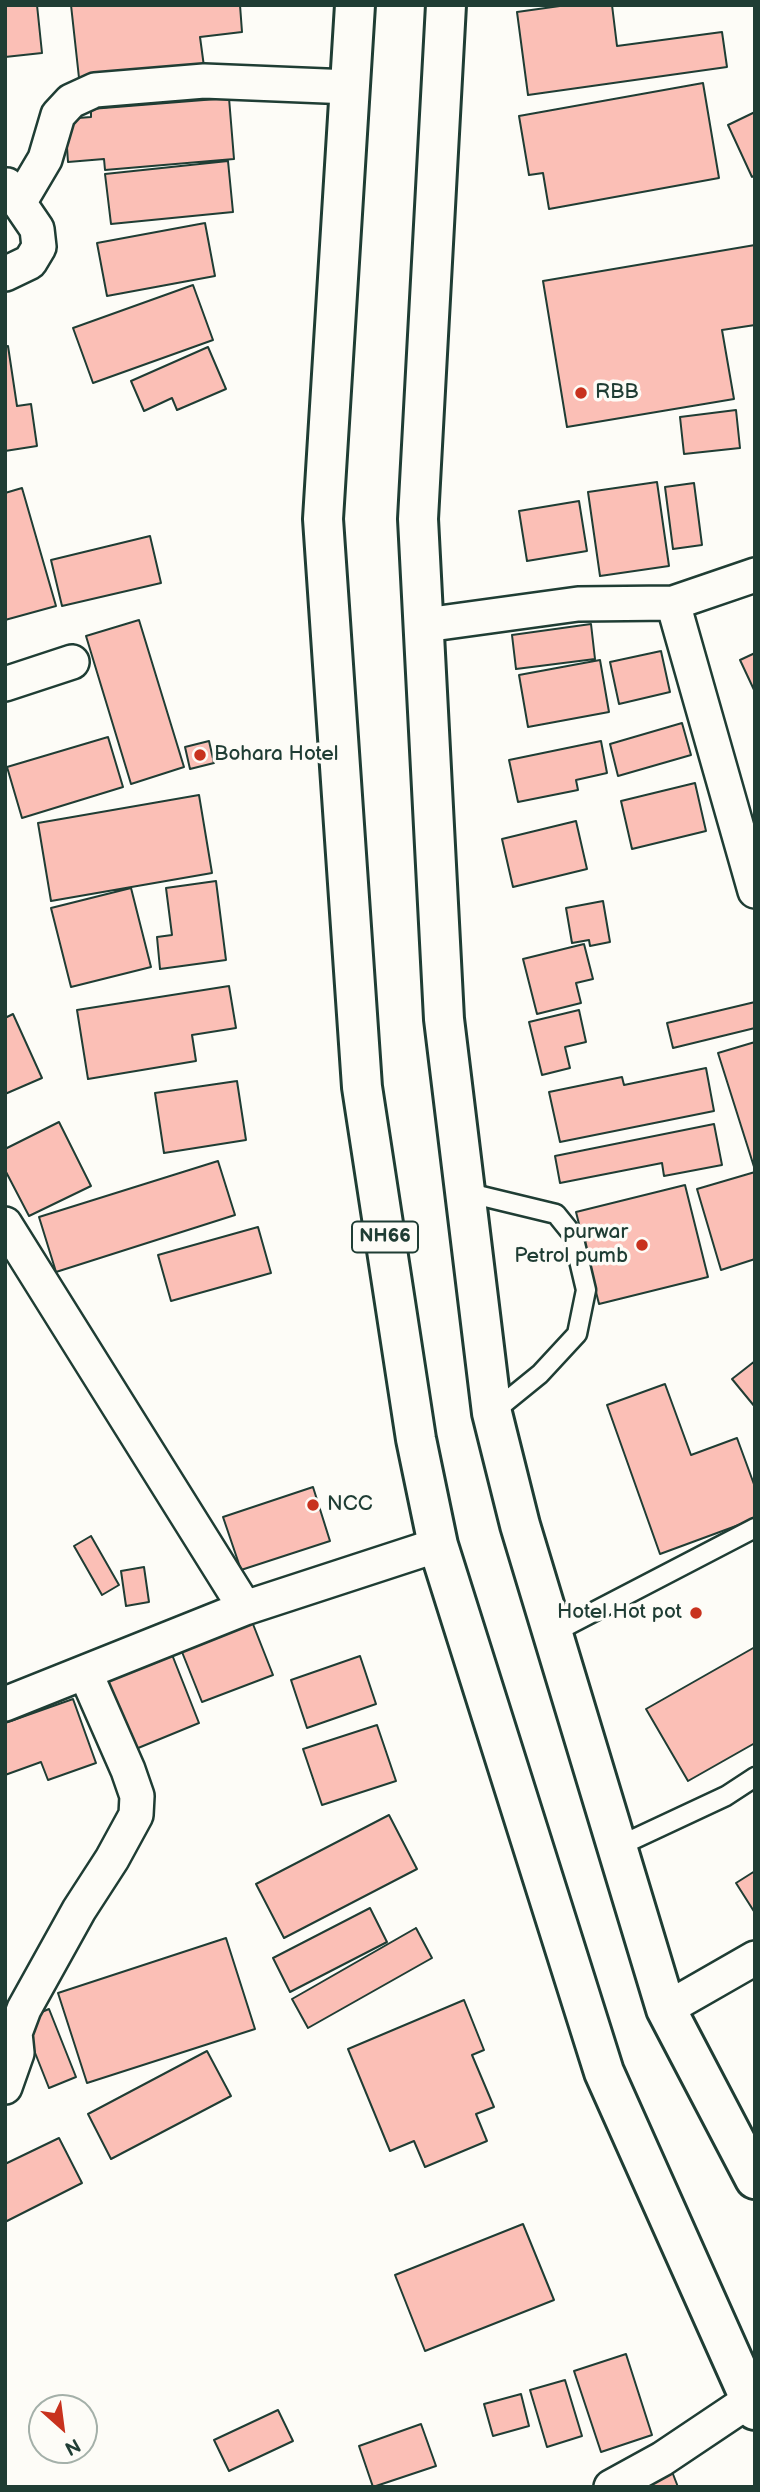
<!DOCTYPE html>
<style>
body{margin:0}
#map{position:relative;width:760px;height:2492px;overflow:hidden;background:#fdfcf7;font-family:"Balsamiq Sans",sans-serif}
canvas{display:block}
.frame{position:absolute;inset:0;border:7px solid #1f3d34;pointer-events:none}
.north{position:absolute;left:28px;top:2394px;width:70px;height:70px;box-sizing:border-box;background:#fdfcf7;border:2px solid #a4b0a9;border-radius:50%;rotate:152deg;font-size:19px;font-weight:700;line-height:28px;text-align:center;color:#1f3d34}
.north::after{content:'';display:block;margin:auto;width:24px;height:32px;background:#c8321e;clip-path:polygon(50% 0,100% 100%,50% 72%,0 100%)}
</style>
<div id="map">
<canvas width="760" height="2492"></canvas>
<div class="frame"></div>
<div class="north">N</div>
</div>
<script>
const ctx = document.querySelector('canvas').getContext('2d');
ctx.lineJoin = 'round';
function fillPath(path, color) { ctx.fillStyle = color; ctx.fill(path, 'evenodd'); }
const poly = rows => new Path2D(rows.map(r => 'M' + r).join(''));
function stroke(path, color, width, dash) { ctx.strokeStyle = color; ctx.lineWidth = width; ctx.lineCap = dash ? 'butt' : 'round'; ctx.setLineDash(dash || []); ctx.stroke(path); }
function label(font, color, halo, rows, align = 'center') {
  ctx.font = font + ' "Balsamiq Sans",sans-serif'; ctx.lineWidth = 7; ctx.setLineDash([]); ctx.textBaseline = 'middle'; ctx.strokeStyle = halo; ctx.fillStyle = color; for (const [text, x, y, turn = 0] of rows) {
    ctx.save(); ctx.translate(x, y); ctx.rotate((+turn || 0) * Math.PI / 180); ctx.textAlign = isNaN(turn) ? turn : align; if (halo) ctx.strokeText(text, 0, 0); ctx.fillText(text, 0, 0); ctx.restore();
  }
}
const building = poly([
 [5,5,37,5,42,53,5,57,5,5],
 [71,5,240,5,242,32,200,37,205,74,80,87,71,5],
 [567,5,612,5,617,46,722,32,727,67,528,95,517,12,567,5],
 [703,83,719,178,549,209,543,173,529,175,519,116,703,83],
 [229,98,234,159,105,170,104,159,68,162,65,119,91,117,91,109,229,98],
 [755,112,755,175,752,177,728,125,755,112],
 [228,161,233,212,111,224,105,174,228,161],
 [205,223,215,276,107,296,97,243,205,223],
 [755,245,755,325,722,330,734,399,567,427,543,281,755,245],
 [193,285,213,340,93,383,73,328,193,285],
 [8,346,17,406,31,404,37,446,5,451,5,347,8,346],
 [208,347,226,389,177,410,172,398,144,411,131,381,208,347],
 [736,410,740,448,684,454,680,417,736,410],
 [657,482,669,566,600,576,588,492,657,482],
 [694,483,702,545,673,549,665,487,694,483],
 [22,488,56,606,5,620,5,493,22,488],
 [579,501,587,551,527,561,519,511,579,501],
 [150,536,161,583,62,606,51,560,150,536],
 [139,620,184,767,131,784,86,636,139,620],
 [591,624,595,659,516,669,512,635,591,624],
 [661,651,670,692,619,704,610,662,661,651],
 [755,653,755,692,740,660,755,653],
 [600,660,609,712,528,727,519,675,600,660],
 [682,723,691,755,618,776,610,744,682,723],
 [108,737,123,787,22,818,7,767,108,737],
 [209,741,214,763,190,769,185,747,209,741],
 [601,741,607,773,576,780,578,790,518,802,509,760,601,741],
 [695,783,706,831,632,849,621,801,695,783],
 [199,795,212,873,51,901,38,823,199,795],
 [576,821,587,869,513,887,502,839,576,821],
 [216,881,226,960,160,969,157,937,172,935,166,888,216,881],
 [131,888,151,967,71,987,51,908,131,888],
 [603,901,610,942,590,946,589,940,572,943,566,908,603,901],
 [584,944,593,979,576,983,581,1003,537,1014,523,959,584,944],
 [229,986,236,1028,192,1035,196,1061,88,1079,77,1010,229,986],
 [755,1002,755,1028,673,1048,667,1023,755,1002],
 [579,1010,586,1042,565,1047,570,1068,542,1075,529,1022,579,1010],
 [13,1014,42,1078,5,1094,5,1018,13,1014],
 [755,1042,755,1170,718,1053,755,1042],
 [706,1068,714,1111,560,1142,549,1092,622,1077,624,1085,706,1068],
 [237,1081,246,1140,164,1153,155,1093,237,1081],
 [59,1122,91,1186,29,1216,5,1170,5,1149,59,1122],
 [714,1124,722,1165,664,1176,662,1163,560,1183,555,1156,714,1124],
 [218,1161,235,1215,56,1272,39,1217,218,1161],
 [755,1172,755,1259,721,1270,697,1189,755,1172],
 [685,1185,708,1277,599,1304,576,1212,685,1185],
 [258,1227,271,1273,171,1301,158,1255,258,1227],
 [755,1361,755,1407,732,1379,755,1361],
 [665,1384,691,1455,737,1438,755,1487,755,1519,660,1554,607,1405,665,1384],
 [313,1487,330,1541,241,1570,223,1517,313,1487],
 [91,1536,119,1585,102,1595,74,1546,91,1536],
 [144,1567,149,1602,126,1606,121,1571,144,1567],
 [249,1614,273,1675,202,1702,178,1642,249,1614],
 [755,1647,755,1743,688,1781,646,1709,755,1647],
 [171,1652,199,1723,126,1753,96,1682,171,1652],
 [360,1656,376,1704,307,1728,291,1680,360,1656],
 [73,1699,96,1763,48,1780,41,1762,5,1775,5,1723,73,1699],
 [377,1725,396,1781,322,1805,303,1749,377,1725],
 [389,1815,417,1869,284,1938,256,1884,389,1815],
 [755,1871,755,1913,736,1883,755,1871],
 [370,1908,387,1942,290,1992,273,1958,370,1908],
 [416,1928,432,1958,308,2028,292,1999,416,1928],
 [226,1938,255,2029,87,2083,58,1993,226,1938],
 [464,2000,484,2050,472,2055,494,2107,476,2114,487,2141,425,2167,414,2141,390,2151,348,2049,464,2000],
 [49,2009,76,2077,49,2088,22,2020,49,2009],
 [207,2051,231,2096,111,2159,88,2114,207,2051],
 [59,2138,82,2183,5,2222,5,2164,59,2138],
 [523,2224,554,2300,425,2351,395,2275,523,2224],
 [626,2354,652,2435,601,2452,574,2371,626,2354],
 [565,2380,582,2436,547,2447,530,2390,565,2380],
 [521,2394,529,2426,493,2436,484,2404,521,2394],
 [278,2410,293,2441,229,2471,214,2440,278,2410],
 [421,2424,436,2466,373,2487,359,2446,421,2424],
 [671,2469,678,2487,623,2487,671,2469]
]);
const service = poly([
 [465,1192,556,1214,573,1235,586,1290,577,1334,540,1374,492,1413],
 [553,1633,755,1528],
 [617,1847,726,1796,755,1777]
]);
const minor = poly([
 [19,203,45,159,58,115,71,101,95,90,204,81,350,87],
 [5,274,30,262,39,247,37,229,7,185],
 [673,603,755,891],
 [425,625,578,604,673,603,755,575],
 [5,684,72,662],
 [5,1224,245,1608],
 [5,1704,245,1608,438,1545],
 [666,2009,755,1958],
 [5,2087,17,2053,15,2033,24,2009,79,1910,112,1859,136,1815,137,1796,128,1770,85,1672],
 [611,2487,662,2459,750,2400]
]);
const trunk = poly([
 [355,5,323,519,362,1087,416,1439,438,1545,604,2072,755,2410],
 [446,5,418,519,444,1019,492,1413,520,1525,666,2009,755,2179]
]);
const markers = [
 [581,393,7,"#c8321e"],
 [200,755,7,"#c8321e"],
 [642,1245,7,"#c8321e"],
 [313,1505,7,"#c8321e"],
 [696,1613,7,"#c8321e"]
];
const shields = [
 [385,1237,66]
];
const shieldNames = [
 ["NH66",385,1237]
];
const poiNames = [
 ["RBB",595,393],
 ["Bohara Hotel",214,755],
 ["purwar",628,1233,"right"],
 ["Petrol pumb",628,1257,"right"],
 ["NCC",327,1505],
 ["Hotel Hot pot",682,1613,"right"]
];
fillPath(building, '#fbbfb6');
stroke(building, '#1f3d34', 2);
stroke(service, '#1f3d34', 23);
stroke(minor, '#1f3d34', 38);
stroke(trunk, '#1f3d34', 44);
stroke(service, '#fdfcf7', 18);
stroke(minor, '#fdfcf7', 33);
stroke(trunk, '#fdfcf7', 38);
for (const [x, y, r, color] of markers) { const dot = new Path2D(); dot.arc(x, y, r, 0, 2 * Math.PI); ctx.fillStyle = color; ctx.fill(dot); stroke(dot, '#fdfcf7', 2.5); }
for (const [x, y, w] of shields) { const box = new Path2D(); box.roundRect(x - w / 2, y - 15.5, w, 31, 5); ctx.fillStyle = '#fdfcf7'; ctx.fill(box); stroke(box, '#1f3d34', 2); }
label('bold 19px', '#1f3d34', null, shieldNames);
label('21px', '#1f3d34', '#fdfcf7', poiNames, 'left');
</script>
